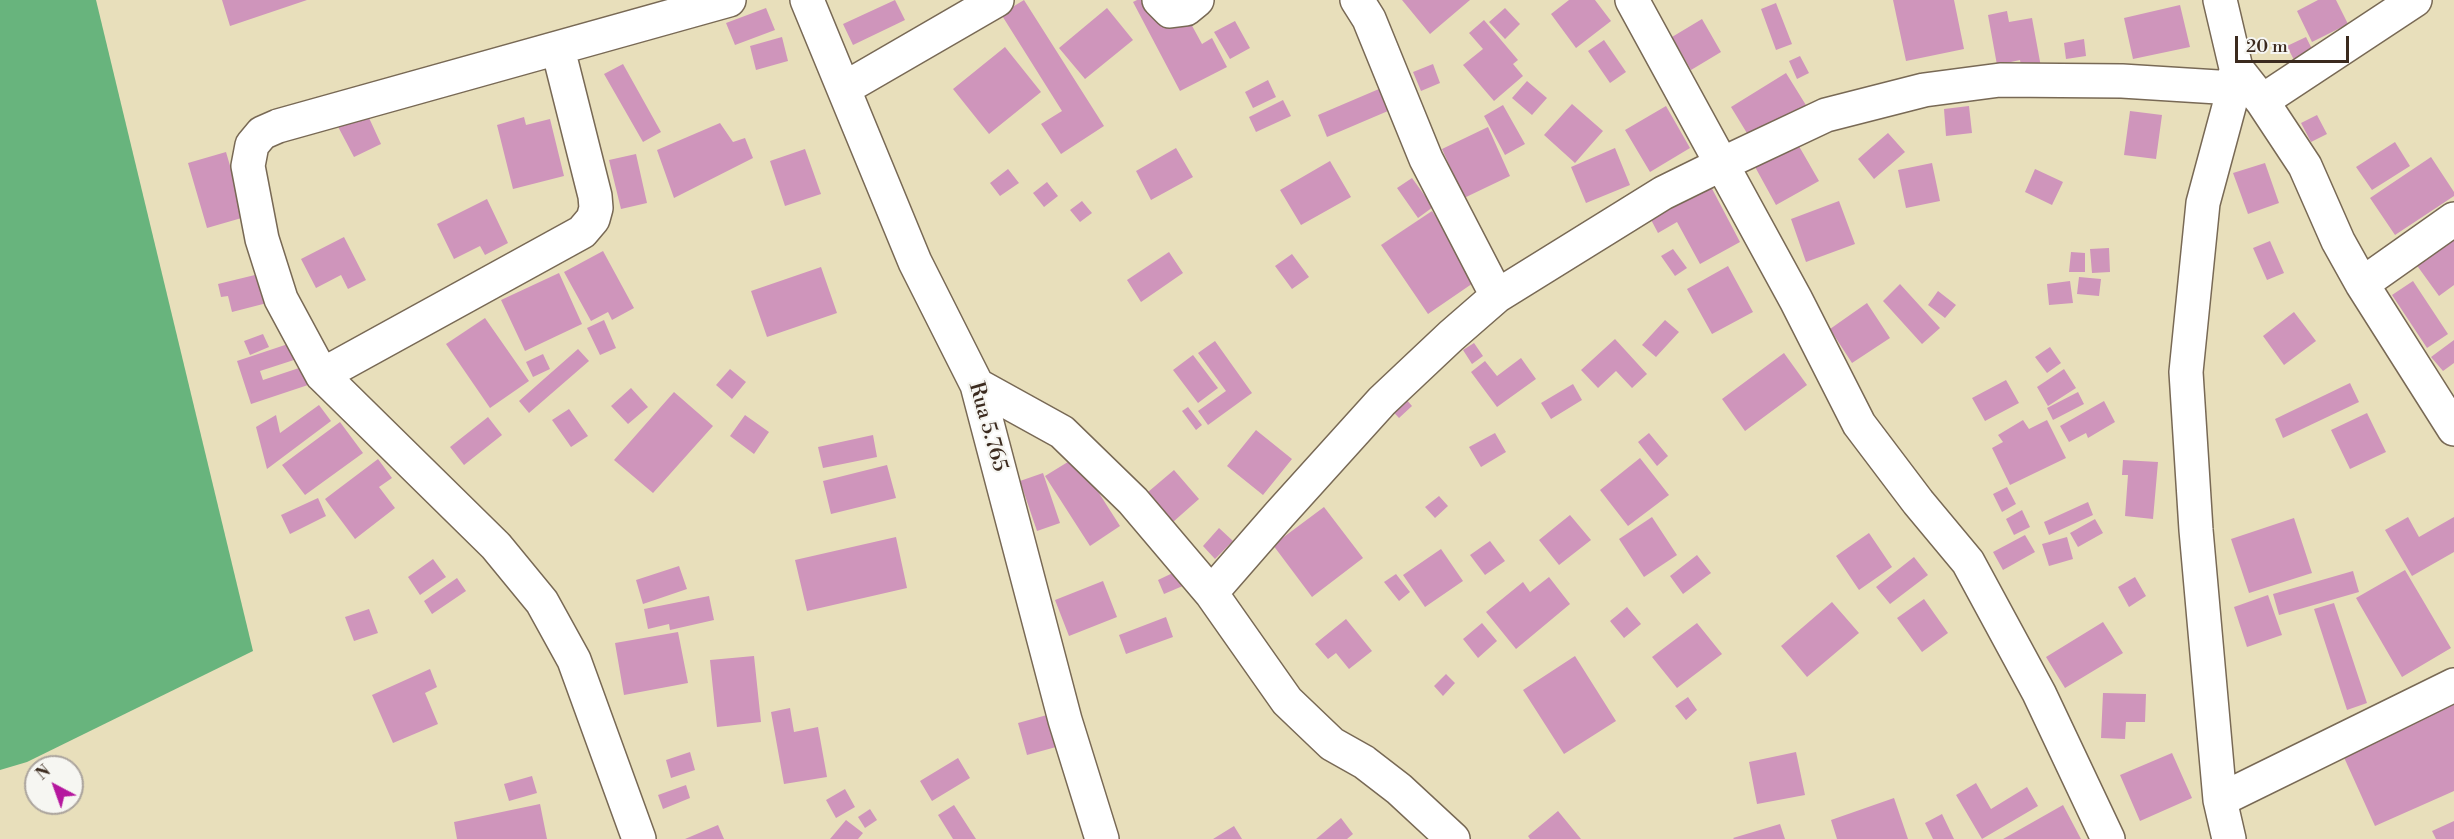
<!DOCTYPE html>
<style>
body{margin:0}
#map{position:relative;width:2454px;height:839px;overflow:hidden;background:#e8dfbb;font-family:"Libre Bodoni",serif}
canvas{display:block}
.north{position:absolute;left:24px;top:755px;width:60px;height:60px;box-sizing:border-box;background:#f6f6f2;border:2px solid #aba49d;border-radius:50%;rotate:319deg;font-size:16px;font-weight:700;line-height:24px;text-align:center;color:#3b2a1e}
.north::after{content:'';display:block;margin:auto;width:21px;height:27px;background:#b5179e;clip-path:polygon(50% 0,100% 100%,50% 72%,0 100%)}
.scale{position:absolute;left:2235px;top:36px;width:114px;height:27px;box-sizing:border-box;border:3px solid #3b2a1e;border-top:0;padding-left:8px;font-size:18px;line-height:21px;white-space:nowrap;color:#3b2a1e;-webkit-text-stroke:4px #f6f6f2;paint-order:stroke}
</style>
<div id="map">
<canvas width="2454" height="839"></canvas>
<div class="north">N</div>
<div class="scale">20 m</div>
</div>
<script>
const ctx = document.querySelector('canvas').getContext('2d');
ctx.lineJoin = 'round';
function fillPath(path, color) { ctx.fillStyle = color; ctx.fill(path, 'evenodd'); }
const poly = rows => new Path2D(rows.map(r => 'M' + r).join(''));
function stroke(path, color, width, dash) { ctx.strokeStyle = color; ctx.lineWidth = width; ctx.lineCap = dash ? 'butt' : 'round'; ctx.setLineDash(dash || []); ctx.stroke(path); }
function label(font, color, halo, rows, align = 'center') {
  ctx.font = font + ' "Libre Bodoni",serif'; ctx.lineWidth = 4.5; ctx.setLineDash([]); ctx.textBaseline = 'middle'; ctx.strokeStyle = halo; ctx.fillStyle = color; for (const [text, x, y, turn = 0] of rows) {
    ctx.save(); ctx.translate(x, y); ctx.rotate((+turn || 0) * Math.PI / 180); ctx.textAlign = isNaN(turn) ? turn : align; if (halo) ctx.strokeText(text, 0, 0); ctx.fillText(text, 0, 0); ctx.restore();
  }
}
const forest = poly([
 [0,0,96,0,253,651,27,762,0,770]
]);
const building = poly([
 [222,0,307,0,230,26],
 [895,0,905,20,853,45,843,24],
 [1024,0,1104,126,1061,154,1041,124,1062,111,1001,14],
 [1137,0,1149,0,1184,11,1202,44,1212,38,1227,67,1180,91,1133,2],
 [1402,0,1470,0,1430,34],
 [1569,0,1595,0,1611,21,1576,48,1551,14],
 [1893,0,1954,0,1964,49,1906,61],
 [2318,0,2336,0,2348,24,2312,42,2297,11],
 [1776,3,1792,44,1776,50,1761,9],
 [2180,5,2190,47,2133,59,2124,18],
 [766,8,775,30,735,45,726,23],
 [1107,8,1133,40,1085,79,1059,48],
 [1505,8,1520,24,1505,39,1489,22],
 [2007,11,2009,22,2032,18,2041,67,2022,71,2020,60,1997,65,1988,15],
 [1702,19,1721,52,1691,70,1672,37],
 [1484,20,1518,60,1513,64,1523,76,1494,101,1463,65,1483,49,1469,33],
 [1235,21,1250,48,1230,59,1214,32],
 [782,37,788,61,756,70,750,46],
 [2306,37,2313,51,2294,60,2287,46],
 [2084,39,2086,56,2066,59,2064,43],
 [1604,40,1626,72,1610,83,1588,51],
 [1005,47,1041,92,989,134,953,89],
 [1800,56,1809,73,1797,79,1789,61],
 [623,64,661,132,643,142,604,74],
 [1433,64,1440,83,1421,91,1413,72],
 [1786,73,1809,110,1753,143,1731,107],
 [1268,80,1276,97,1253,108,1245,92],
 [1527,81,1547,98,1532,115,1512,98],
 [1386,86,1395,108,1327,137,1318,115],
 [1283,100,1291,116,1256,132,1249,117],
 [1572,104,1603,131,1575,163,1544,135],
 [1503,105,1525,144,1505,155,1484,116],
 [1666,106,1690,148,1650,172,1625,130],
 [1969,106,1972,133,1946,136,1944,109],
 [364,107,381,144,354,157,335,121],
 [2130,111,2162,115,2156,159,2124,155],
 [2317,115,2327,134,2311,142,2301,123],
 [524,117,526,125,550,119,564,176,513,189,497,125],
 [720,123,733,142,745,138,753,158,674,198,657,150],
 [1488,127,1510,176,1464,198,1442,149],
 [1888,133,1905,152,1874,179,1858,159],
 [1796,141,1819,181,1776,205,1754,165],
 [2395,142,2410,166,2372,190,2356,167],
 [1176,148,1193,177,1151,200,1136,171],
 [1615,148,1630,185,1586,203,1571,167],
 [805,149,821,194,785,206,770,161],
 [226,152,245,217,207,228,188,163],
 [636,154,647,203,621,209,609,160],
 [2431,157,2454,192,2454,196,2395,235,2370,198],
 [1330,161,1351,197,1301,225,1280,190],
 [1932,163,1940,201,1906,208,1898,170],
 [2265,163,2279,203,2248,214,2233,173],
 [1008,169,1019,183,1000,196,990,183],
 [2035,169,2063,182,2052,205,2025,192],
 [1412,178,1433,207,1418,218,1397,188],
 [1708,181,1740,242,1700,264,1677,222,1658,233,1648,214],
 [1047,182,1058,196,1044,207,1033,193],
 [487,199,508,243,485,255,480,246,454,259,437,224],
 [1082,201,1092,213,1080,222,1070,210],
 [1839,201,1855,244,1806,262,1791,219],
 [1432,211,1479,279,1428,314,1381,245],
 [2454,230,2454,285,2439,296,2413,260],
 [344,237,366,280,348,289,341,275,316,288,301,259],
 [2270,241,2284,273,2267,280,2253,248],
 [2109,248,2110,272,2092,273,2090,249],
 [1673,249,1687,268,1675,276,1661,256],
 [603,251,634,308,612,320,608,312,591,321,564,272],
 [1169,252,1183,273,1141,302,1127,280],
 [2071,252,2085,253,2085,272,2069,272],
 [1292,254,1309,277,1292,289,1275,266],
 [1728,266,1753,312,1712,334,1687,289],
 [821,267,837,313,767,337,751,291],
 [559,273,582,324,525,351,501,300],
 [259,274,267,303,232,312,228,296,221,297,218,284],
 [2079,277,2101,279,2099,296,2077,294],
 [2070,281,2073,303,2049,305,2047,284],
 [2413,281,2448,334,2427,348,2392,295],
 [1900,284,1940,328,1922,344,1883,301],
 [1938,291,1956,305,1945,318,1928,305],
 [1867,303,1890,338,1852,363,1830,329],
 [2294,312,2316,341,2284,365,2263,336],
 [485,318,529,381,490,408,446,344],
 [604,320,616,348,600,355,587,328],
 [1665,320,1679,332,1656,357,1642,345],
 [263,334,269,347,250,355,244,341],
 [1615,339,1647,374,1632,388,1616,371,1598,388,1581,370],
 [2454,340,2454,363,2443,371,2431,357],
 [1215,341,1252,393,1208,425,1198,411,1226,391,1198,353],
 [291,343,297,359,260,371,263,380,302,367,308,385,251,404,237,361],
 [1474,343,1483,356,1472,364,1463,350],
 [2050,347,2061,363,2047,373,2035,357],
 [578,349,589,361,529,413,519,401],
 [1784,353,1807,385,1745,431,1722,399],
 [543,354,550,369,533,377,526,362],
 [1193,355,1218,388,1198,403,1173,370],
 [1521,358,1536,379,1497,407,1471,372,1485,361,1497,376],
 [730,369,746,382,732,399,716,385],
 [2064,369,2076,388,2048,406,2037,387],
 [2006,380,2019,403,1985,421,1972,398],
 [2350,383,2359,402,2283,438,2275,419],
 [1573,384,1582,400,1551,419,1541,403],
 [631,388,648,407,628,424,611,406],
 [1399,391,1412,406,1399,418,1385,403],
 [674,392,713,426,653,493,614,460],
 [2078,392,2084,404,2053,420,2047,408],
 [2104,401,2115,422,2088,438,2086,433,2069,442,2060,426],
 [319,405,331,421,267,469,256,427,276,415,280,433],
 [1188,407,1202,425,1196,430,1182,411],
 [569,409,588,436,571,447,552,420],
 [2367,413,2386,452,2350,469,2331,430],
 [745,415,769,432,754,454,730,436],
 [488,417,502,435,464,465,450,447],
 [2023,420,2029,429,2047,420,2066,458,2010,485,1992,448,2003,442,1998,435],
 [340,422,363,453,305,495,282,465],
 [1256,430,1292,459,1263,495,1227,466],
 [1495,433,1506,452,1481,467,1469,447],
 [1649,433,1668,456,1657,466,1638,442],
 [873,435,877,457,823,468,818,447],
 [1076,457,1120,526,1090,546,1045,476],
 [1640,458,1669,495,1628,526,1600,490],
 [378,459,392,478,379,487,395,508,355,539,325,499],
 [2123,460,2158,462,2153,519,2125,516,2128,475,2122,475],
 [887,465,896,498,831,514,823,481],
 [1174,470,1199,499,1173,522,1148,492],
 [1043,473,1060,523,1037,531,1020,481],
 [2007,487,2016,504,2002,512,1993,494],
 [1439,496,1448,506,1435,518,1425,507],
 [318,498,326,516,290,534,281,515],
 [2088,502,2093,515,2049,535,2044,522],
 [1324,507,1363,558,1312,597,1273,545],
 [2022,510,2030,527,2014,535,2006,519],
 [1570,515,1591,540,1559,565,1539,540],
 [1652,517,1677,555,1644,577,1619,539],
 [2408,517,2419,537,2454,517,2454,552,2412,576,2385,530],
 [2294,518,2312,573,2249,593,2231,539],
 [2095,519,2103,533,2078,547,2070,533],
 [1219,528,1233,541,1215,559,1203,546],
 [1869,533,1892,567,1859,590,1836,556],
 [2025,535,2035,552,2003,570,1993,552],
 [896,537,907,588,807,611,795,560],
 [2067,537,2073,559,2049,566,2042,544],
 [1490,541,1505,561,1485,575,1470,555],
 [1441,549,1463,581,1425,607,1403,575],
 [1697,555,1711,573,1683,594,1670,576],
 [1914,557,1928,575,1890,604,1876,587],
 [433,559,446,577,420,595,408,577],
 [679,566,687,589,643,604,636,580],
 [1179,570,1185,585,1164,594,1158,580],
 [2405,570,2451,648,2402,677,2356,598],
 [2353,571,2359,592,2279,615,2273,594],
 [1396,574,1410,592,1399,601,1384,582],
 [1549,577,1570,604,1516,649,1486,612,1523,582,1530,592],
 [2135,577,2146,596,2129,607,2118,587],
 [457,578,466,591,432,614,424,601],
 [1103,581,1117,617,1069,636,1055,600],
 [2268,595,2282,635,2247,647,2234,607],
 [709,596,714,620,670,630,669,624,648,629,644,609],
 [1924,599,1948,633,1922,652,1897,618],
 [1832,602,1859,633,1807,677,1781,646],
 [2334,603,2367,703,2347,710,2314,609],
 [1627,607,1641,624,1624,638,1610,621],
 [369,609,378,633,354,641,345,617],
 [1166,617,1173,637,1126,654,1119,635],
 [1346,619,1372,651,1349,669,1336,653,1328,659,1315,644],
 [2103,622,2123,653,2065,688,2046,657],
 [1482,623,1497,641,1478,658,1463,639],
 [1697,623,1722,654,1677,688,1652,657],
 [678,632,688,683,624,695,615,643],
 [754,656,761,722,717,727,710,660],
 [1575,656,1616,721,1564,754,1523,690],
 [430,669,437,687,425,693,438,724,393,743,372,695],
 [1446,674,1455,683,1443,696,1434,686],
 [2103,693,2146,694,2145,722,2126,722,2125,739,2101,738],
 [1688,697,1697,710,1686,720,1675,706],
 [2454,703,2454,791,2375,826,2342,753],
 [790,708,794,732,818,727,827,777,784,784,771,712],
 [1047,715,1056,747,1027,755,1018,723],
 [690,752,695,770,671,778,666,760],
 [1796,752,1805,795,1757,804,1749,762],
 [2172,753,2192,798,2140,821,2120,775],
 [958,758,970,778,932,801,920,781],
 [532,776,537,793,509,801,504,784],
 [1976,783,1991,809,2027,787,2038,806,1982,839,1956,795],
 [686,785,690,798,663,809,658,795],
 [845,789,855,807,836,818,826,800],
 [1894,798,1908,839,1837,839,1831,820],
 [540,804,547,839,457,839,454,822],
 [954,805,976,839,953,839,938,815],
 [2063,805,2081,839,2003,839],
 [870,809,877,820,865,828,858,817],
 [1558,811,1581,839,1530,839,1528,836],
 [1942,814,1954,839,1933,839,1925,823],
 [1341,818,1353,834,1347,839,1316,839],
 [846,820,863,833,858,839,830,839],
 [2454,821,2454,839,2436,839,2432,831],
 [1780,824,1785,839,1734,839,1733,838],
 [718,825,724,839,685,839],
 [1234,826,1242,839,1213,839]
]);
const minor = poly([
 [807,0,915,262,977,385,1065,720,1102,839],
 [1159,0,1170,11,1186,9,1197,0],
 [1357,0,1369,19,1426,159,1497,296],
 [1632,0,1796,300,1859,424,1918,502,1968,562,2039,693,2108,839],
 [2220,0,2236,68,2234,88,2203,203,2186,372,2196,530,2220,800,2229,839],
 [2236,68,2262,101,2305,166,2338,241,2362,284,2454,429],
 [845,88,997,0],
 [2262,101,2415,0],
 [2362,284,2454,219],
 [322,375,582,232,593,219,596,208,595,196,558,49],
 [977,385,1062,432,1133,501,1211,593,1287,701,1332,744,1364,762,1399,789,1453,839],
 [1211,593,1279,515,1382,401,1451,336,1497,296,1663,193,1722,164,1826,115,1924,90,2000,80,2122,81,2234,88],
 [2220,800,2454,685],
 [639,839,574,660,542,602,496,546,322,375,281,299,262,239,248,166,252,145,262,133,278,126,729,0]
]);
const streetNames = [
 ["Rua 5.765",987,427,74]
];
fillPath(forest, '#68b47d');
fillPath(building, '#cf95bb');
stroke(minor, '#786955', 36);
stroke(minor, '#fff', 33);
label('21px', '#3b2a1e', '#f6f6f2', streetNames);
</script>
